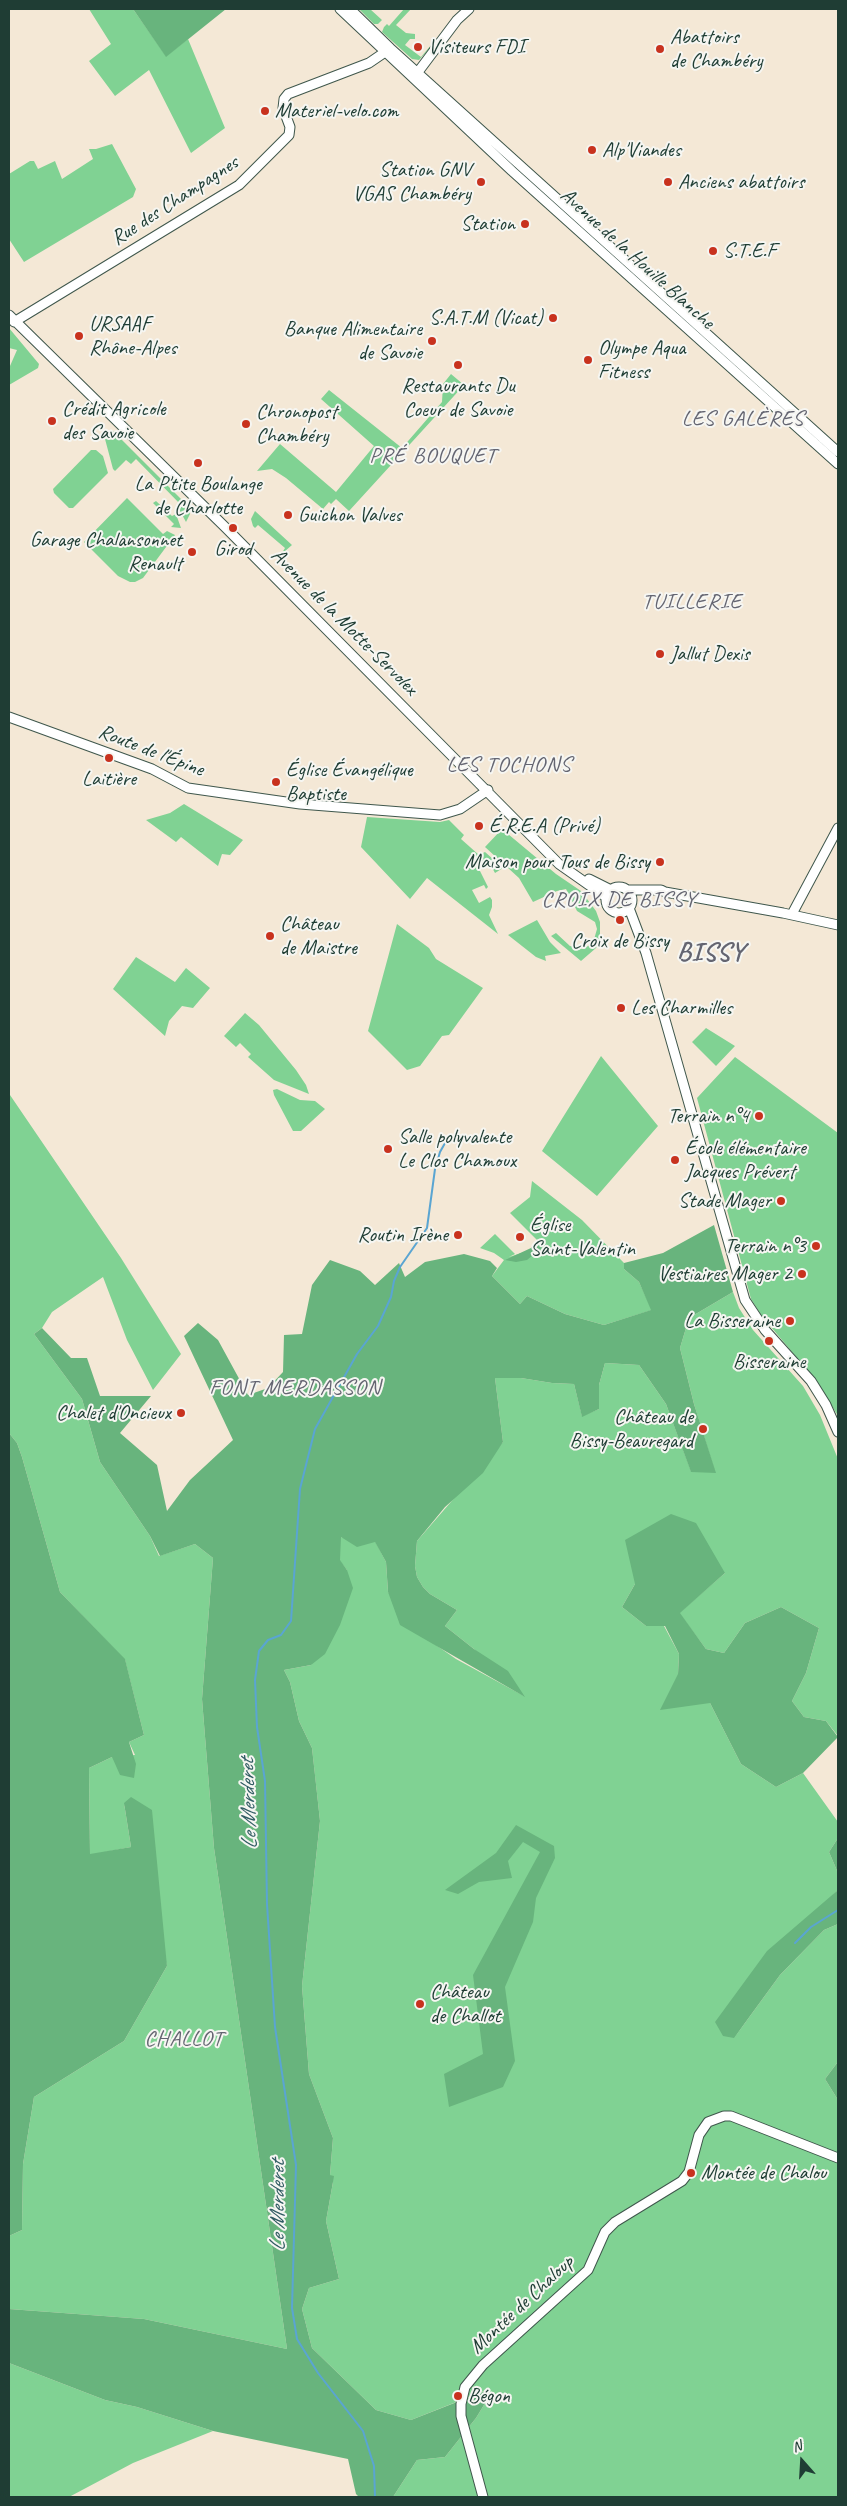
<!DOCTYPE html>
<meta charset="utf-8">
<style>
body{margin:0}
#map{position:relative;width:847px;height:2506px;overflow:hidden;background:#f4e8d6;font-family:Caveat,sans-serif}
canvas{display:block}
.frame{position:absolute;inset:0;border:10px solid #1f3d34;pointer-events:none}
.north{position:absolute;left:777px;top:2436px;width:50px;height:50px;-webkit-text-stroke:4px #f6f6f2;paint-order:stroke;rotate:341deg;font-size:14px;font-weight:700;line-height:20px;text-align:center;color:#1f3d34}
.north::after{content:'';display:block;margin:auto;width:18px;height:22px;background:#1f3d34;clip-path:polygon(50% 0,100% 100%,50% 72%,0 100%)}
</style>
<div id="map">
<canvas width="847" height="2506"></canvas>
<div class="frame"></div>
<div class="north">N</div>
</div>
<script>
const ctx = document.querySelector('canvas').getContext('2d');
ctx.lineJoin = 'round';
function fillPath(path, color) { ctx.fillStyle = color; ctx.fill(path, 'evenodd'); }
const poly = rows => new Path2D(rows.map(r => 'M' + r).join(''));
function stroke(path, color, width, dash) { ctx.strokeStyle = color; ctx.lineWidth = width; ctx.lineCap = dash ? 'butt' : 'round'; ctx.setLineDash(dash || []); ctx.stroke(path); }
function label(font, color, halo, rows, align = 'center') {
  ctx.font = font + ' Caveat,sans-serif'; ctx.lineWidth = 4; ctx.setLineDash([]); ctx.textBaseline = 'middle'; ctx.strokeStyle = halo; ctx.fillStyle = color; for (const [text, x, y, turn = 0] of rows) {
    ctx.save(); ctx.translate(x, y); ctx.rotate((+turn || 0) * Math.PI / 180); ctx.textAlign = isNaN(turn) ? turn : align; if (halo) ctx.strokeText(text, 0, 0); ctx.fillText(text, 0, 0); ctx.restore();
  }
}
const green = poly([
 [89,9,133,9,166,56,188,39,225,128,191,153,149,70,115,96,89,61,111,44],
 [359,9,370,9,382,20,378,24,374,24],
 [404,9,411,9,396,25,406,33,415,34,415,39,410,39,405,45,421,57,432,44,432,46,419,60,412,59,382,32,384,27,387,24,389,26],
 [112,144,136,189,133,197,24,262,9,239,9,174,30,161,34,161,38,169,55,161,62,179,93,159,89,149,96,149],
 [9,328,39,364,38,368,9,385,10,366,17,350,9,348],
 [451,374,464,385,349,511,336,499,331,504,329,502,323,509,286,478,272,469,257,471,280,444,336,492,374,446,321,399,329,390,402,448,442,402,443,384],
 [112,430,188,506,190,514,186,522,179,509,182,506,136,459,131,464,126,460,115,471,113,469,105,439],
 [91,450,96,450,103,456,108,473,73,508,69,508,54,493,53,489],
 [127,498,163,534,167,531,175,535,143,578,135,582,130,582,118,576,84,542],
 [156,501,172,516,176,514,181,528,171,527,174,524,153,503],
 [255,511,292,545,284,552,282,553,285,548,258,525,255,528,253,526,251,519],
 [184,804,243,840,230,855,222,854,218,866,181,837,176,842,146,820,170,813],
 [367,817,440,822,449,820,464,835,461,839,479,855,485,852,503,868,495,873,490,864,479,869,488,887,486,889,484,885,472,890,479,903,490,897,492,900,492,907,489,915,498,934,427,878,410,899,361,847],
 [502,829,556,874,581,891,596,911,600,922,600,941,596,948,581,961,551,936,556,933,570,946,583,949,593,943,597,929,595,922,577,911,566,889,557,891,533,902,519,878,485,847],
 [537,920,550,942,561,953,545,956,546,961,536,957,508,935],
 [397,924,429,948,436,959,483,988,449,1035,442,1036,420,1066,407,1070,368,1031],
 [136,957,175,982,186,968,210,988,193,1008,182,1006,169,1021,165,1036,113,989],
 [245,1013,259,1025,296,1070,306,1085,309,1094,274,1080,248,1057,251,1054,240,1043,236,1047,224,1036],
 [706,1028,735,1046,716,1066,692,1042],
 [601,1056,658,1126,597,1196,542,1151],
 [735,1057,838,1133,838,1416,818,1383,761,1315,751,1299,697,1098],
 [277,1089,300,1100,315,1101,325,1109,301,1131,293,1131,274,1095,273,1090],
 [10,1095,121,1258,181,1354,153,1390,127,1340,103,1277,52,1312,42,1328,34,1334,82,1399,100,1462,150,1536,159,1556,195,1544,213,1558,202,1699,214,1848,287,2349,144,2319,9,2309,9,2236,22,2230,23,2164,34,2097,124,2041,167,1966,124,1803,131,1847,90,1855,89,1768,112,1757,135,1755,129,1742,144,1735,125,1660,60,1592,22,1457,17,1443,9,1433],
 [532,1181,582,1220,624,1263,624,1269,639,1282,652,1310,604,1325,565,1314,527,1296,520,1304,492,1276,504,1260,494,1253,480,1248,495,1234,515,1254,509,1257,543,1246,510,1213,530,1197],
 [733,1292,739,1308,753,1330,803,1386,820,1415,838,1459,838,1736,826,1721,804,1717,792,1701,806,1673,819,1628,781,1607,745,1623,724,1653,706,1649,679,1613,725,1573,635,1584,622,1607,646,1626,664,1626,679,1654,678,1674,710,1703,741,1764,776,1787,803,1773,838,1822,838,1838,829,1852,838,1873,838,1890,830,1898,734,2038,780,1975,824,1930,838,1924,837,2063,825,2079,838,2100,838,2497,393,2497,417,2460,445,2457,476,2418,487,2400,489,2389,411,2420,376,2410,312,2348,302,2309,309,2288,339,2279,326,2221,333,2182,330,2175,333,2138,309,2074,302,1986,320,1821,312,1748,299,1721,290,1682,284,1670,311,1665,347,1570,339,1560,340,1537,375,1541,386,1562,388,1592,433,1643,456,1659,524,1696,474,1649,445,1626,457,1610,430,1594,423,1587,417,1577,415,1566,417,1541,503,1442,495,1378,521,1378,552,1383,574,1384,582,1416,599,1409,599,1385,605,1363,639,1365,666,1404,691,1471,715,1472,694,1404,680,1348,689,1318],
 [9,2363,105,2400,137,2407,213,2431,133,2463,69,2497,9,2497]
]);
const forest = poly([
 [133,9,226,9,166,57],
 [714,1225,733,1292,689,1318,680,1348,694,1404,716,1473,691,1472,666,1404,639,1365,605,1363,599,1385,599,1409,582,1417,574,1384,552,1383,521,1378,495,1378,503,1442,483,1473,445,1507,417,1541,415,1566,417,1577,423,1587,430,1594,457,1610,445,1626,474,1649,508,1671,525,1697,400,1625,388,1592,386,1562,375,1542,357,1547,341,1537,340,1560,347,1570,353,1588,340,1625,325,1654,311,1665,284,1670,290,1682,299,1721,312,1748,315,1775,320,1821,302,1986,309,2074,333,2138,330,2175,334,2176,333,2182,326,2221,339,2279,309,2288,302,2309,312,2348,376,2410,411,2420,490,2389,487,2400,476,2418,445,2457,417,2460,393,2497,359,2497,356,2494,348,2459,213,2431,137,2407,105,2400,9,2363,9,2309,144,2319,287,2349,214,1848,202,1699,213,1558,195,1544,160,1556,150,1536,100,1462,82,1399,34,1334,42,1328,71,1358,87,1358,100,1396,151,1396,120,1433,157,1465,167,1511,190,1480,233,1440,184,1336,198,1323,218,1340,248,1395,268,1388,283,1372,284,1335,302,1334,312,1285,330,1260,360,1271,375,1285,399,1263,405,1277,425,1262,464,1254,490,1261,497,1268,492,1276,520,1304,527,1296,565,1314,604,1325,651,1310,639,1282,624,1269,624,1263,663,1253],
 [538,1239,544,1246,527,1260,516,1262,505,1260,531,1248],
 [9,1433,17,1443,22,1457,60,1592,125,1659,144,1735,129,1742,136,1764,134,1778,120,1775,112,1757,89,1768,90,1854,131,1847,124,1803,131,1797,152,1810,167,1966,124,2041,34,2097,23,2164,22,2230,9,2236],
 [671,1514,696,1523,725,1573,680,1613,706,1649,724,1653,745,1623,781,1607,819,1628,806,1673,792,1701,804,1717,826,1721,838,1737,803,1773,776,1787,741,1764,710,1703,660,1710,678,1674,679,1654,665,1626,646,1626,622,1607,635,1584,625,1540],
 [516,1825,554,1846,555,1858,536,1898,533,1922,505,1987,515,2061,503,2087,449,2107,444,2074,483,2054,473,1975,540,1852,523,1842,508,1861,512,1878,479,1882,458,1894,445,1890,496,1853],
 [838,1838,838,1873,829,1852],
 [838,1890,838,1924,824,1930,780,1975,734,2038,723,2036,715,2022,767,1951],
 [838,2043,838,2100,825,2079,837,2063]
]);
const stream = poly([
 [795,1943,811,1927,838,1910],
 [375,2497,374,2466,363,2431,318,2373,297,2339,292,2308,296,2165,275,2027,267,1904,265,1781,257,1727,255,1680,259,1651,268,1640,281,1635,291,1621,300,1489,315,1429,357,1354,378,1326,391,1297,394,1281,400,1267,427,1228,435,1169,440,1152,449,1136]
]);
const secondary = poly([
 [340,9,512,171,838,464],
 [350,9,390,48,838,452],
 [415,76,457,20,469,9],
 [9,315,226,528,559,864,606,897],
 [14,322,239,185,289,135,290,127,283,108,284,99,288,94,369,63,388,50],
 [9,717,152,769,188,788,300,804,440,815,460,809,488,790],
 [589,879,611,890],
 '606 900a13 13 0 1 1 26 0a13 13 0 1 1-26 0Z',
 [627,890,661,890,665,892,783,913,838,925],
 [629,908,646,953,745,1300,765,1330,811,1381,826,1405,838,1432],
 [792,914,838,828],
 [483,2497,461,2416,461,2404,465,2387,483,2365,588,2270,605,2232,615,2222,682,2181,689,2172,699,2135,708,2122,724,2116,731,2116,838,2158]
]);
const markers = [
 [418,47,5,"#c8321e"],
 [660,49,5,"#c8321e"],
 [265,111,5,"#c8321e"],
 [592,150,5,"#c8321e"],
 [481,182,5,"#c8321e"],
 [668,182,5,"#c8321e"],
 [525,224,5,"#c8321e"],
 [713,251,5,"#c8321e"],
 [553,318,5,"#c8321e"],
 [79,336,5,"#c8321e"],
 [432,341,5,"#c8321e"],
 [588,360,5,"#c8321e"],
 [458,365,5,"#c8321e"],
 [52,421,5,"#c8321e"],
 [246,424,5,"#c8321e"],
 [198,463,5,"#c8321e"],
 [288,515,5,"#c8321e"],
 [233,528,5,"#c8321e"],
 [192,552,5,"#c8321e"],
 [660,654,5,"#c8321e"],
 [109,758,5,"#c8321e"],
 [276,782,5,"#c8321e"],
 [479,826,5,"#c8321e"],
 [660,862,5,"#c8321e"],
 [620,920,5,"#c8321e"],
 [270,936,5,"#c8321e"],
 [621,1008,5,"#c8321e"],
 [759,1116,5,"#c8321e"],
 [388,1149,5,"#c8321e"],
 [675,1160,5,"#c8321e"],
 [781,1201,5,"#c8321e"],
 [458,1235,5,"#c8321e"],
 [520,1237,5,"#c8321e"],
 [816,1246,5,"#c8321e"],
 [802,1274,5,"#c8321e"],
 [790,1321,5,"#c8321e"],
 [769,1341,5,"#c8321e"],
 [181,1413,5,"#c8321e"],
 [703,1429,5,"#c8321e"],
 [420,2004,5,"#c8321e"],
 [691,2173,5,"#c8321e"],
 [458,2396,5,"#c8321e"]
];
const poiNames = [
 ["Abattoirs",670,37],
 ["de Chambéry",670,61],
 ["Visiteurs FDI",428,47],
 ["Materiel-velo.com",275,111],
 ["Alp'Viandes",602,150],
 ["Station GNV",471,170,"right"],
 ["VGAS Chambéry",471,194,"right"],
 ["Anciens abattoirs",678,182],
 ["Station",515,224,"right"],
 ["S.T.E.F",723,251],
 ["S.A.T.M (Vicat)",543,318,"right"],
 ["URSAAF",89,324],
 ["Rhône-Alpes",89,348],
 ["Banque Alimentaire",422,329,"right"],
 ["de Savoie",422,353,"right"],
 ["Olympe Aqua",598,348],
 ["Fitness",598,372],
 ["Restaurants Du",458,386,"center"],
 ["Coeur de Savoie",458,410,"center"],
 ["Crédit Agricole",62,409],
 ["des Savoie",62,433],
 ["Chronopost",256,412],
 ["Chambéry",256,436],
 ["La P'tite Boulange",198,484,"center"],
 ["de Charlotte",198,508,"center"],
 ["Guichon Valves",298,515],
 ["Garage Chalansonnet",182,540,"right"],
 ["Renault",182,564,"right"],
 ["Girod",233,549,"center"],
 ["Jallut Dexis",670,654],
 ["Église Évangélique",286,770],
 ["Baptiste",286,794],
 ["Laitière",109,779,"center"],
 ["É.R.E.A (Privé)",489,826],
 ["Maison pour Tous de Bissy",650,862,"right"],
 ["Château",280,924],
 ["de Maistre",280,948],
 ["Croix de Bissy",620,941,"center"],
 ["Les Charmilles",631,1008],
 ["Terrain n°4",749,1116,"right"],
 ["Salle polyvalente",398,1137],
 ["Le Clos Chamoux",398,1161],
 ["École élémentaire",685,1148],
 ["Jacques Prévert",685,1172],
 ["Stade Mager",771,1201,"right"],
 ["Église",530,1225],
 ["Saint-Valentin",530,1249],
 ["Routin Irène",448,1235,"right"],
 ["Terrain n°3",806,1246,"right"],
 ["Vestiaires Mager 2",792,1274,"right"],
 ["La Bisseraine",780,1321,"right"],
 ["Bisseraine",769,1362,"center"],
 ["Chalet d'Oncieux",171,1413,"right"],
 ["Château de",693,1417,"right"],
 ["Bissy-Beauregard",693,1441,"right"],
 ["Château",430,1992],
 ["de Challot",430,2016],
 ["Montée de Chalou",701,2173],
 ["Bégon",468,2396]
];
const streetNames = [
 ["Rue des Champagnes",175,201,-33],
 ["Avenue de la Houille Blanche",637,259,42],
 ["Avenue de la Motte-Servolex",344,622,45],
 ["Route de l'Épine",151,751,21],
 ["Montée de Chaloup",522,2305,-43]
];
const neighbourhoodNames = [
 ["LES GALÈRES",743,419],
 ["PRÉ BOUQUET",433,456],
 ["TUILLERIE",692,602],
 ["LES TOCHONS",509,765],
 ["CROIX DE BISSY",619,900],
 ["FONT MERDASSON",295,1388],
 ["CHALLOT",184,2039]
];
const waterNames = [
 ["Le Merderet",249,1804,-92],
 ["Le Merderet",278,2206,-90]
];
const districtNames = [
 ["BISSY",711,953]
];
fillPath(green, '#80d293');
fillPath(forest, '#68b47d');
stroke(stream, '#5aa5d2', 2);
stroke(secondary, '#3f574c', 11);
stroke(secondary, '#fff', 9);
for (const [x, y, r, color] of markers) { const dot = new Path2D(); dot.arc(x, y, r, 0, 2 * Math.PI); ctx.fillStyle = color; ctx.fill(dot); stroke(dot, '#f6f6f2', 2); }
label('21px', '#1f3d34', '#f6f6f2', poiNames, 'left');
label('21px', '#1f3d34', '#f6f6f2', streetNames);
ctx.letterSpacing = '1px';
label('22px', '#646571', '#f6f6f2', neighbourhoodNames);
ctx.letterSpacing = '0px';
label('italic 22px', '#315c63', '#f6f6f2', waterNames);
ctx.letterSpacing = '1px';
label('bold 26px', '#646571', '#f6f6f2', districtNames);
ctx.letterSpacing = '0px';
</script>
